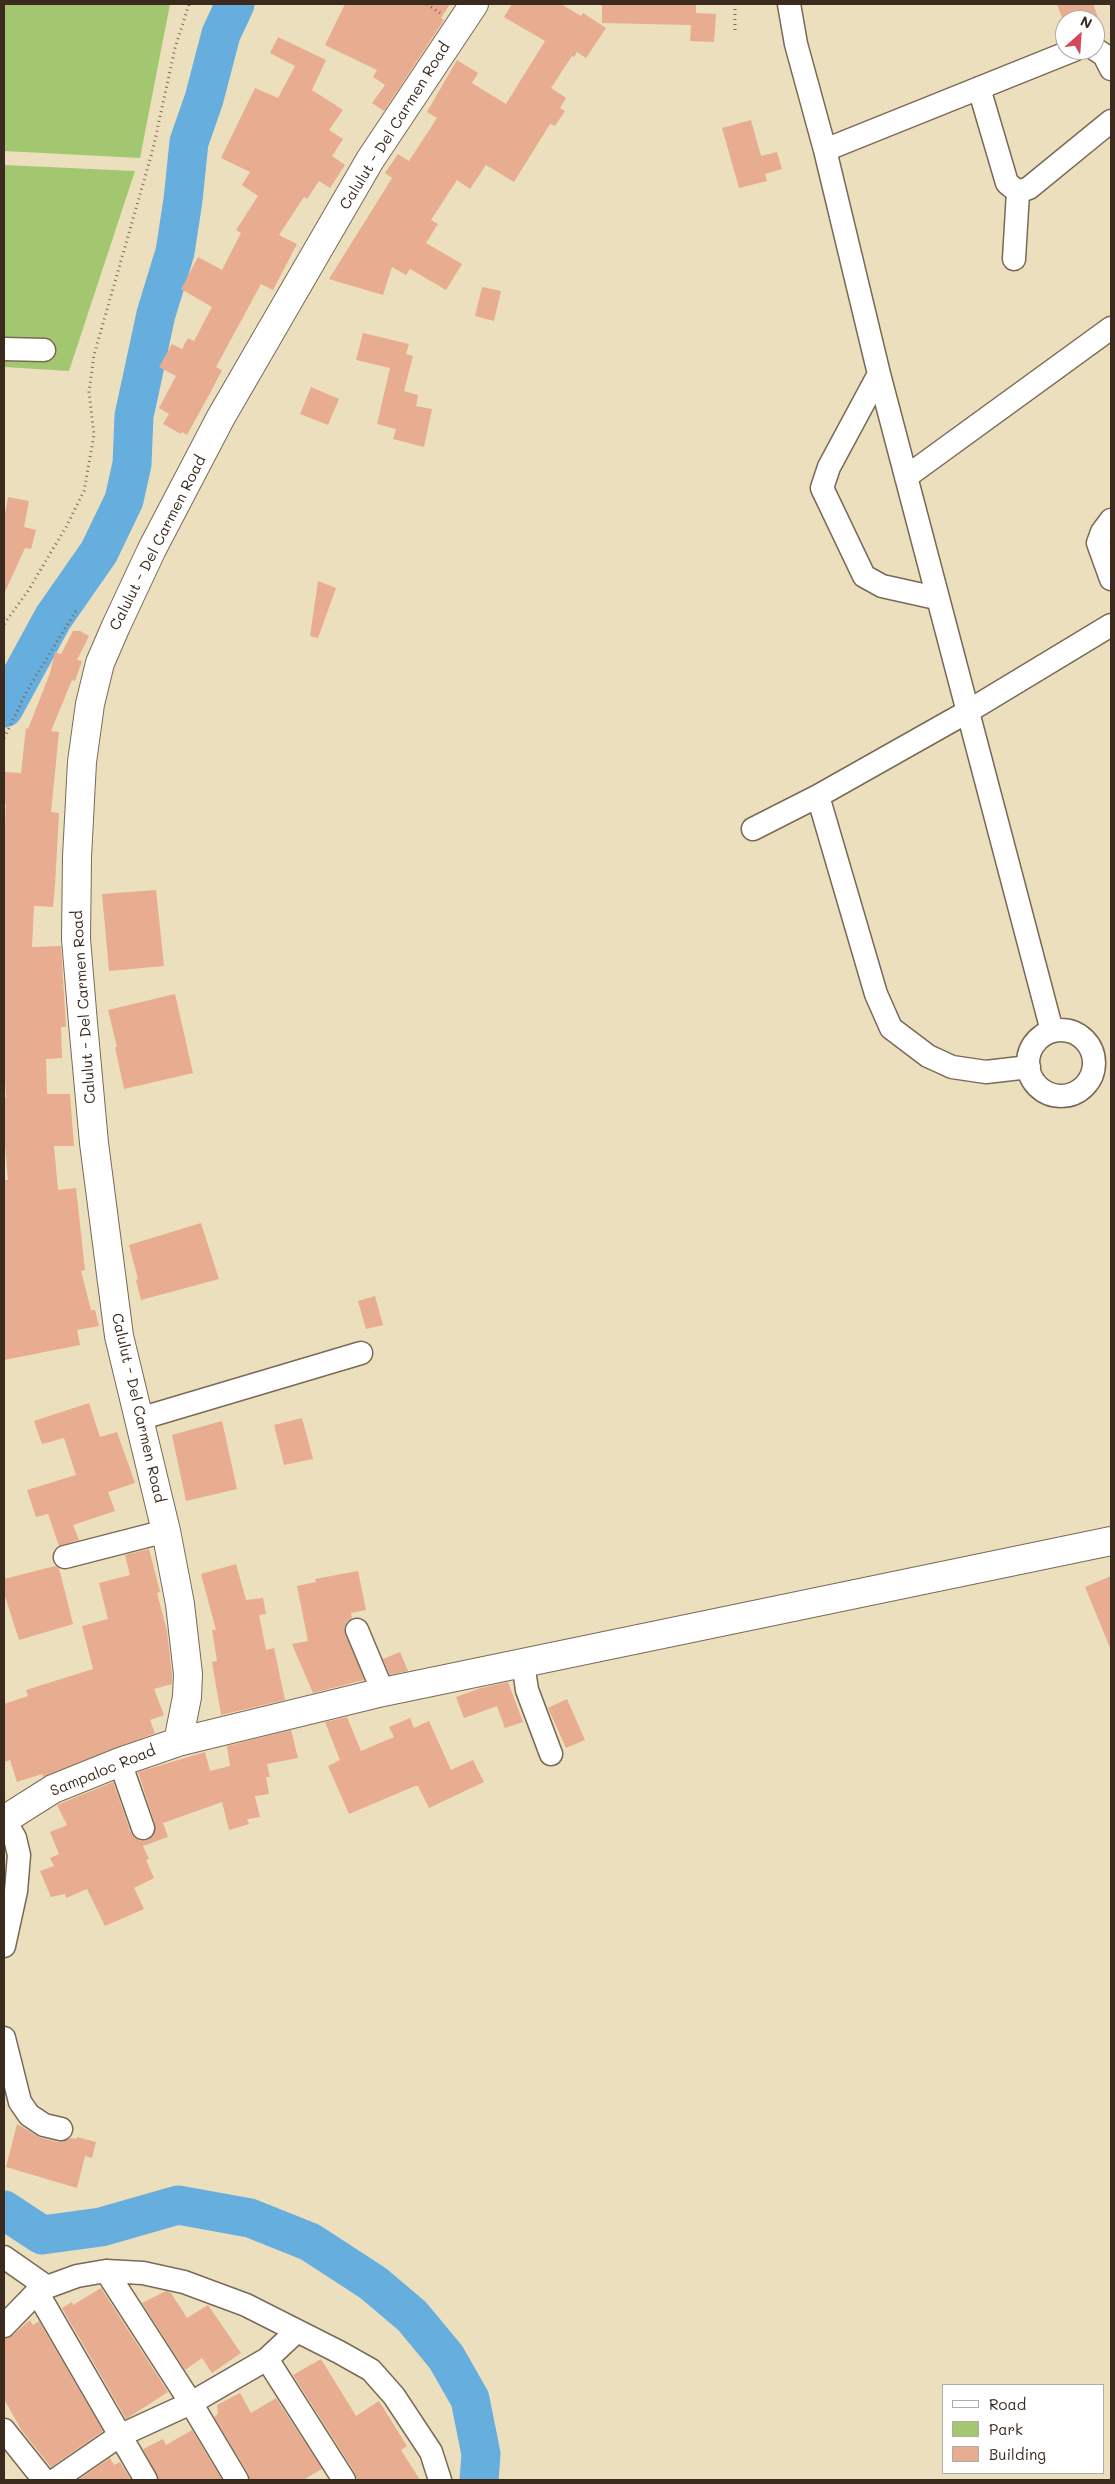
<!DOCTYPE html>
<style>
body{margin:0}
#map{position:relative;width:1115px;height:2484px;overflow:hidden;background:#ecdfbd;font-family:Mali,sans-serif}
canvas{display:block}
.frame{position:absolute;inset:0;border:5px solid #3b2a1e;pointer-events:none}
.legend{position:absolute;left:942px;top:2384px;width:162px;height:90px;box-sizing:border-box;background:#fff;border:1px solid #b1aaa5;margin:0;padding:6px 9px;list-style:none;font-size:15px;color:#3b2a1e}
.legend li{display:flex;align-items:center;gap:10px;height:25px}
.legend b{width:25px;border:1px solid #b1aaa5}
.north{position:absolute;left:1055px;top:10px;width:50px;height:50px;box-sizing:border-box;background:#fff;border:1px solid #b1aaa5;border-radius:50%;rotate:26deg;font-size:14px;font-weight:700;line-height:20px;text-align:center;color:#3b2a1e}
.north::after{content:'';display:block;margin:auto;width:18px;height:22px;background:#d1495b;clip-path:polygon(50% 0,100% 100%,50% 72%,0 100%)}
</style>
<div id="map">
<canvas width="1115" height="2484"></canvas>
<div class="frame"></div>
<ul class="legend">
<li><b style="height:6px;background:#fff"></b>Road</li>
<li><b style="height:14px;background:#a3c770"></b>Park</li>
<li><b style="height:14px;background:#e8ac90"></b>Building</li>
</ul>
<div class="north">N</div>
</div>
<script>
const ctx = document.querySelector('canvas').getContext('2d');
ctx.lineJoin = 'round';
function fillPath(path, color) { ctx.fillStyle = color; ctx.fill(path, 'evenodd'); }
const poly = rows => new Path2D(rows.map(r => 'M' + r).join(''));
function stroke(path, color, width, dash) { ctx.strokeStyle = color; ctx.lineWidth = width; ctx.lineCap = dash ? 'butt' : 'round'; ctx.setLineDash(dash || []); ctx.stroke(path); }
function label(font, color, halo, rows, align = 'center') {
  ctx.font = font + ' Mali,sans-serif'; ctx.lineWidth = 4; ctx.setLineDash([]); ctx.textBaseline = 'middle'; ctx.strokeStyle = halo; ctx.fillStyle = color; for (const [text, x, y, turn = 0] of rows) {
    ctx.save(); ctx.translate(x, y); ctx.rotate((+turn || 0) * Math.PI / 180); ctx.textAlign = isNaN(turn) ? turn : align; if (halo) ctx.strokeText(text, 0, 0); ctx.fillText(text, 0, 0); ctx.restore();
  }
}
const green = poly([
 [4,4,170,4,140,158,4,151],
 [4,165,135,171,69,371,4,367]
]);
const river = poly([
 [4,708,53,618,99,552,124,500,132,464,134,416,156,314,175,252,183,200,189,142,204,99,221,34,235,4],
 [4,2210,42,2235,101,2227,178,2205,250,2218,310,2242,373,2283,412,2316,446,2357,470,2399,481,2454,479,2480]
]);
const building = poly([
 [345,4,450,4,441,18,444,20,384,111,372,103,385,85,373,77,377,70,325,45],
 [512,4,561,4,581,16,583,13,606,28,586,58,577,52,574,57,572,56,551,88,566,98,560,108,565,111,555,126,550,124,514,182,486,165,470,189,457,180,431,220,438,224,426,243,462,264,446,290,410,269,406,275,392,267,383,295,329,279,392,178,385,173,398,154,409,161,437,118,427,112,457,60,478,73,472,83,506,104,545,41,504,17],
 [602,4,696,4,696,13,716,14,714,42,690,41,691,25,602,23],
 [1057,4,1093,4,1102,28,1095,30,1095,20,1065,20,1065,26],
 [278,37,326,60,312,90,343,110,329,130,343,139,332,156,345,165,330,188,319,181,307,199,304,197,279,235,297,244,273,290,261,284,216,367,222,370,209,395,187,435,182,432,181,434,163,424,169,414,159,408,176,376,159,367,172,344,182,349,188,338,194,341,212,307,181,289,198,257,222,270,241,233,236,230,258,196,242,185,250,172,221,158,255,88,278,98,295,66,270,53],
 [751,120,761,156,777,152,782,169,765,174,767,181,739,188,722,128],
 [482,287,501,291,494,321,475,316],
 [363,333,409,344,406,354,413,356,404,391,418,395,416,406,432,409,424,447,393,439,396,429,377,424,390,368,356,360],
 [311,387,339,399,328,425,300,414],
 [8,497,29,501,24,527,36,530,31,549,25,548,4,594,4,520],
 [318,581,336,588,318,638,310,636],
 [73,631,80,631,89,636,77,660,82,661,75,681,72,680,51,731,59,732,51,812,59,813,55,885,53,907,34,906,32,947,61,946,66,1027,61,1027,62,1058,46,1059,47,1094,70,1094,74,1146,54,1146,58,1190,76,1188,85,1270,81,1271,91,1310,95,1310,99,1326,77,1330,80,1345,4,1360,4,1180,8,1180,4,1133,4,1097,6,1097,4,1063,4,848,6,804,4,804,4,772,21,773,26,728,28,729,50,673,55,652,61,654],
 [156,890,164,966,109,971,102,894],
 [175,994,193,1073,124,1089,115,1047,117,1047,108,1010],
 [201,1223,219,1279,141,1300,136,1280,138,1279,129,1245],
 [375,1296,383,1325,366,1329,358,1301],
 [89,1403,100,1437,117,1432,135,1483,108,1492,115,1511,73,1525,79,1540,59,1546,48,1514,36,1517,27,1490,76,1475,64,1438,42,1444,34,1421],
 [302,1418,313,1459,284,1465,274,1425],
 [222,1421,237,1489,186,1501,172,1435],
 [149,1549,160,1592,157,1593,167,1631,172,1675,172,1684,154,1689,164,1715,150,1720,155,1733,43,1777,42,1774,17,1782,10,1760,4,1762,4,1704,28,1696,26,1690,93,1669,82,1626,108,1619,99,1583,130,1575,125,1555],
 [236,1564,246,1600,263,1598,266,1614,259,1615,266,1650,274,1648,285,1700,221,1715,212,1662,217,1661,212,1630,216,1630,201,1574],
 [55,1566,59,1568,73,1624,19,1640,4,1593,4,1579],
 [358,1571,366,1610,351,1613,352,1618,346,1622,344,1629,364,1680,313,1693,292,1644,308,1641,297,1586,316,1582,315,1579],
 [1111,1576,1111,1650,1085,1587],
 [400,1652,408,1671,390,1675,383,1659],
 [508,1682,523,1722,505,1728,497,1706,464,1718,456,1697,481,1688],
 [567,1699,585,1740,566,1748,548,1708],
 [347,1717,361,1751,394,1737,389,1727,410,1718,414,1728,429,1721,451,1770,473,1760,484,1782,429,1808,418,1786,415,1786,349,1814,328,1766,340,1760,325,1722],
 [291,1730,298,1758,267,1764,270,1777,266,1777,269,1794,255,1796,260,1817,247,1819,249,1824,229,1830,222,1802,163,1823,168,1837,143,1846,149,1859,146,1860,154,1878,134,1888,144,1909,105,1926,87,1889,66,1898,65,1894,51,1897,40,1871,54,1866,50,1858,59,1854,50,1832,67,1825,57,1805,113,1782,131,1833,140,1841,147,1840,153,1836,155,1824,138,1772,205,1752,210,1771,230,1766,227,1746],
 [17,2124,41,2138,58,2142,65,2141,71,2138,77,2139,77,2137,96,2142,92,2158,85,2156,77,2188,6,2167],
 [101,2288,168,2392,126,2419,62,2308,72,2302,73,2305],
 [166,2291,171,2293,187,2318,208,2305,241,2353,212,2373,202,2358,185,2370,142,2303],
 [30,2320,33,2325,39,2321,103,2431,51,2467,22,2431,4,2399,4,2339,13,2335],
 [321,2359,356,2416,379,2401,407,2446,401,2450,420,2480,357,2480,355,2473,293,2375],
 [240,2393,251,2413,276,2398,322,2469,303,2480,250,2480,248,2473,214,2417,218,2414,217,2405],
 [192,2430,222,2480,159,2480,143,2449,163,2439,166,2445],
 [110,2458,114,2465,120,2462,131,2480,78,2480]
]);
const path = poly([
 [427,4,440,13],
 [735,30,735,4],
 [4,624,28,591,66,527,84,491,94,435,89,392,94,355,153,149,175,48,189,4],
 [4,738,28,689,77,609]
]);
const minor = poly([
 [789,4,796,44,825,150,879,374,1052,1031],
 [1095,49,1104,55,1111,69],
 [979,88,1007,183,1018,192,1029,188,1111,121],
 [825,150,1074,50],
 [1014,259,1018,192],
 [4,349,44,350],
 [879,374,829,467,822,488,864,576,882,586,936,598],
 [906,477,1111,328],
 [1111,520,1102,532,1098,543,1111,579],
 [818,796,876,994,891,1028,928,1056,952,1067,986,1072,1029,1067],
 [753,829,818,796,967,712,1111,625],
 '1028 1063a33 33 0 1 1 66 0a33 33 0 1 1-66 0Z',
 [139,1419,361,1353],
 [65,1557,166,1531],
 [357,1630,383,1692],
 [523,1663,527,1690,551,1754],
 [120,1762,143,1828],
 [4,1946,16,1891,19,1855,15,1838,4,1819],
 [4,2038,20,2102,29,2115,44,2125,61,2129],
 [4,2257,47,2287,77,2276,106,2271,143,2273,184,2282,246,2305,339,2352,371,2370,394,2396,431,2452,440,2480],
 [106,2271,191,2403,237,2480],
 [37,2292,146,2480],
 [4,2326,37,2292,47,2287],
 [267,2359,344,2480],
 [4,2430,44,2480],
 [55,2480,119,2436,191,2403,267,2359,297,2331]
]);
const major = poly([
 [178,1742,187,1697,188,1674,180,1604,166,1531,119,1336,94,1143,83,1023,76,939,77,857,82,762,90,704,100,663,116,626,152,549,221,417,370,160,474,4],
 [4,1820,53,1789,120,1762,178,1742,383,1692,1111,1541]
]);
const streetNames = [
 ["Calulut - Del Carmen Road",395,126,-58],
 ["Calulut - Del Carmen Road",158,543,-63],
 ["Calulut - Del Carmen Road",84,1007,-94],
 ["Calulut - Del Carmen Road",138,1408,77],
 ["Sampaloc Road",103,1771,-22]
];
fillPath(green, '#a3c770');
stroke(river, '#65aedd', 39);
fillPath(building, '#e8ac90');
stroke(minor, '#796956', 25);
stroke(major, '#796956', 30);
stroke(path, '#796956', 3, [1, 4]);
stroke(minor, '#fff', 22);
stroke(major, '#fff', 28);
label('15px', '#3b2a1e', '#fff', streetNames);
</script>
